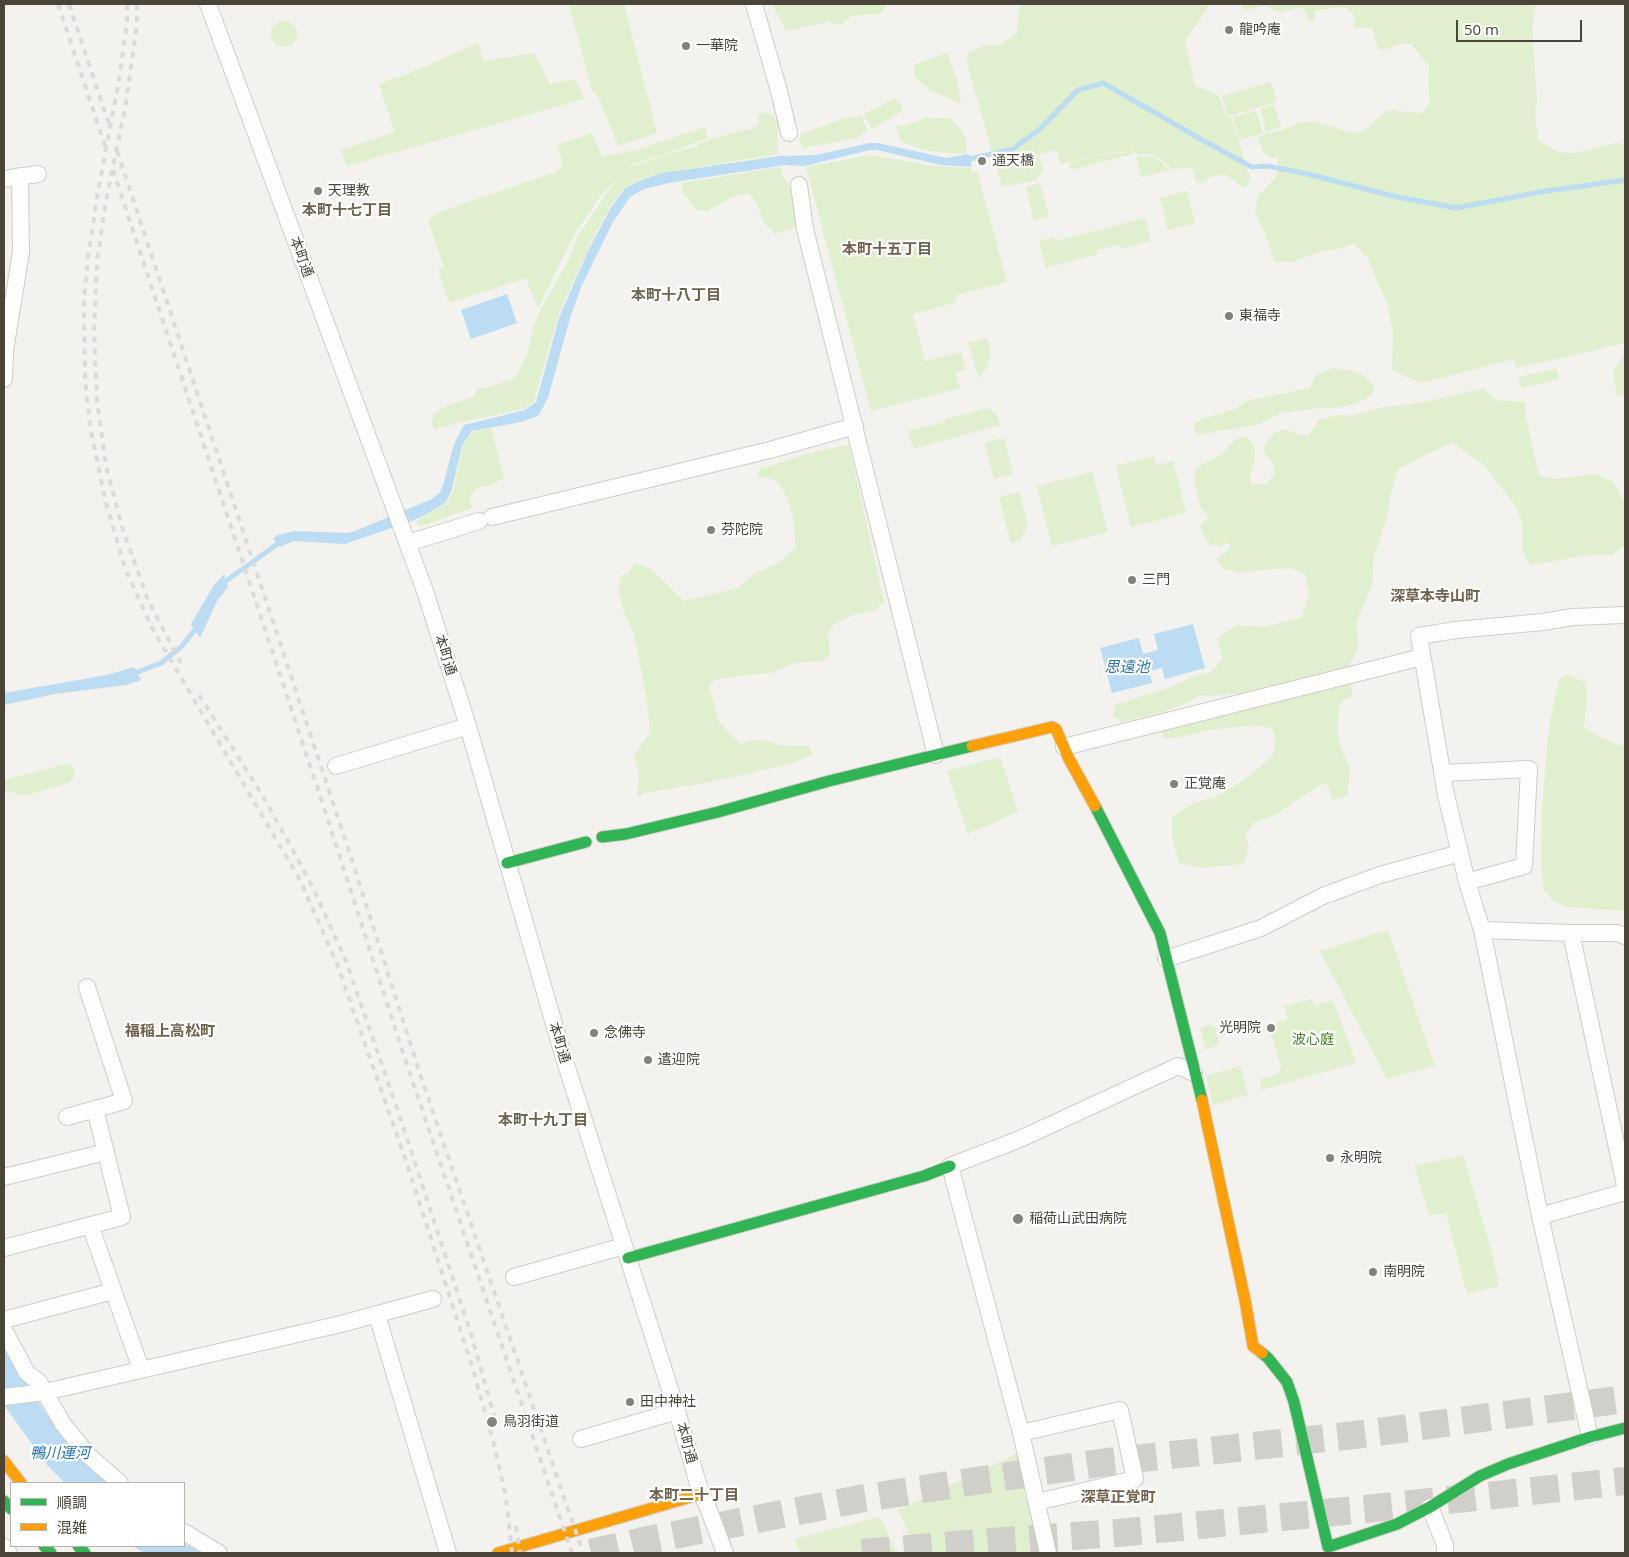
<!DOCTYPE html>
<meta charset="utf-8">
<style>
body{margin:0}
#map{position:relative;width:1629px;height:1557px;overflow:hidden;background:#f3f2ee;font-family:"Open Sans","Noto Sans JP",sans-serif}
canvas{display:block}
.frame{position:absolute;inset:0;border:5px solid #4b4438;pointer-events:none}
.legend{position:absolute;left:10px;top:1482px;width:175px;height:65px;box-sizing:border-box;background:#fff;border:1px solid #b7b4af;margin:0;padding:6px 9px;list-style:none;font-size:15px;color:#4b4438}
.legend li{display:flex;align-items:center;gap:10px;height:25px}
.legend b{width:25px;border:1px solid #b7b4af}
.scale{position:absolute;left:1456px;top:20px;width:126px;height:22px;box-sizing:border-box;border:2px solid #4b4438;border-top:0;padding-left:6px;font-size:15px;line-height:18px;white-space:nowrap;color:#4b4438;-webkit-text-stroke:4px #fff;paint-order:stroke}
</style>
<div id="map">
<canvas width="1629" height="1557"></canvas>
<div class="frame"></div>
<ul class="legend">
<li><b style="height:6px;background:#30b455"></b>順調</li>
<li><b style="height:6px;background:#ff9f0a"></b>混雑</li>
</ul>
<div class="scale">50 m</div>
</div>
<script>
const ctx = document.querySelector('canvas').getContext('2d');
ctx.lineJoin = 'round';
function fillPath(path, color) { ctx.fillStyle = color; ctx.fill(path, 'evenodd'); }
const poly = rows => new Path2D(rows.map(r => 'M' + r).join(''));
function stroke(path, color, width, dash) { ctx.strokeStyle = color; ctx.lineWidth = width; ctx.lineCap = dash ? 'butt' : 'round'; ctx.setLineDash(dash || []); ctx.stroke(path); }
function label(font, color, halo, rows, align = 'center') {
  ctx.font = font + ' "Open Sans","Noto Sans JP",sans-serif'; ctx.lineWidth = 4.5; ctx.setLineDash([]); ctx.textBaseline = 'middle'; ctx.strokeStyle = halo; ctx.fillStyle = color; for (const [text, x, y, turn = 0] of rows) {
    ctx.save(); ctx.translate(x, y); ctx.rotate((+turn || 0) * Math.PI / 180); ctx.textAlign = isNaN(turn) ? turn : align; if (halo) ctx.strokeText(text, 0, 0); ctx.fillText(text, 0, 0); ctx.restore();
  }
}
const green = poly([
 [569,4,624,4,657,133,618,146,599,98,592,91],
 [772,4,887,4,882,13,851,16,843,24,832,24,828,20,828,22,786,31],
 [1021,4,1207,4,1207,9,1185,41,1195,85,1218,95,1227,117,1231,117,1250,178,1247,187,1241,186,1225,174,1211,177,1201,183,1196,182,1192,167,1172,169,1165,162,1154,155,1136,154,1133,151,1102,154,1061,164,1056,150,1039,154,1043,171,1036,180,1002,187,967,64,968,53,985,45,1000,45,1017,33,1017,21],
 [1240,4,1538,4,1536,6,1532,26,1537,100,1535,112,1538,141,1559,152,1574,153,1616,143,1625,144,1625,343,1517,368,1514,359,1421,383,1392,370,1393,332,1387,302,1377,281,1368,258,1353,243,1343,248,1319,252,1292,262,1275,262,1265,233,1255,212,1258,196,1276,177,1278,157,1271,158,1263,152,1258,139,1265,133,1281,131,1297,123,1315,122,1353,133,1365,131,1374,121,1387,111,1394,110,1401,113,1405,111,1412,112,1420,114,1430,104,1428,82,1429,66,1411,44,1400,44,1388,49,1378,49,1372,27,1353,29,1356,17,1345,7,1315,10,1315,19,1312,23,1308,19,1304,9,1295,8,1281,13,1265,6,1246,10],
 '271 34a13 13 0 1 1 26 0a13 13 0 1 1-26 0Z',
 [478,43,483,61,534,53,550,84,575,79,584,99,347,166,341,150,395,132,379,84,410,73],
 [947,53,957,79,961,104,930,90,915,77,914,65],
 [1271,82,1277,102,1228,116,1222,96],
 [894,98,903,108,902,111,872,129,863,114,883,105],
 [1274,105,1281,127,1266,132,1260,109],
 [1256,111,1263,133,1239,140,1233,117],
 [763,112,774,115,778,127,777,144,778,154,662,173,641,179,624,188,609,208,595,234,559,313,534,401,524,409,457,423,434,430,432,421,434,413,449,405,475,396,475,391,480,388,487,388,515,378,527,355,533,329,540,311,569,260,578,236,609,190,620,176,601,195,574,235,538,308,526,278,449,303,438,270,444,268,428,220,442,211,556,172,561,167,562,160,557,145,592,133,602,157,639,149,705,127,708,138,672,152,630,165,627,169,632,166,683,150,697,147,699,143,736,132,752,129,759,124,758,116],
 [862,115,867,131,856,138,803,148,799,140,801,134,839,120],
 [925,117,951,119,961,129,967,141,966,154,928,151,900,141,896,127,920,121],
 [1132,152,1133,154,1071,170,1069,163,1102,155],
 [871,155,933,166,971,168,972,172,977,171,1007,282,956,295,957,302,913,314,925,361,961,352,966,369,955,372,960,388,871,411,806,167],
 [1154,156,1170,170,1141,177,1136,157],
 [781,167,782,174,794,193,798,226,775,234,765,224,755,200,748,193,732,197,707,211,697,210,693,206,683,192,682,187,682,183],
 [1040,183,1049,217,1034,221,1026,187],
 [1187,191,1195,223,1168,230,1160,198],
 [1145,218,1151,241,1121,249,1120,244,1098,250,1098,254,1046,268,1039,241,1053,237,1055,241],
 [987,338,991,354,986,369,979,379,968,343],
 [1624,354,1625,354,1625,395,1617,396,1613,372],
 [1334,368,1357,372,1368,379,1375,389,1369,397,1355,404,1335,408,1320,408,1281,413,1259,424,1230,430,1222,430,1202,435,1196,433,1193,424,1205,418,1235,409,1247,401,1310,388,1316,375],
 [1556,369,1559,379,1521,388,1518,377],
 [1483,388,1496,400,1525,402,1526,417,1539,476,1557,479,1595,474,1613,482,1625,503,1625,545,1611,555,1590,555,1530,565,1523,552,1522,522,1515,505,1483,464,1453,443,1429,453,1398,469,1391,493,1387,517,1373,560,1372,586,1356,622,1359,648,1348,667,1297,681,1245,693,1211,696,1199,695,1190,702,1163,712,1122,722,1113,716,1116,704,1166,689,1192,677,1211,672,1223,658,1217,638,1237,625,1265,627,1302,617,1309,593,1305,574,1290,568,1271,569,1240,573,1223,569,1216,558,1225,553,1230,547,1227,542,1220,546,1211,545,1206,540,1200,525,1210,517,1201,508,1194,480,1196,468,1221,455,1236,439,1246,436,1255,448,1254,463,1250,476,1251,485,1267,483,1275,474,1273,465,1264,452,1263,446,1274,433,1284,429,1300,435,1309,435,1319,420,1338,415,1352,416,1378,408,1425,402],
 [988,408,996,413,1000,425,913,449,908,431,945,422,945,419],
 [491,428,504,478,489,486,478,488,470,496,472,508,421,526,416,523,418,520,444,505,449,499,453,491,463,446,467,439,473,432],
 [1004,438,1013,474,994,479,985,443],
 [849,445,884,602,875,610,855,614,834,624,828,634,830,655,822,661,795,663,771,673,739,676,715,680,709,686,718,720,730,734,741,744,751,740,763,740,778,745,809,746,812,754,791,764,710,782,644,793,637,797,639,772,634,757,650,732,649,720,646,695,634,634,624,613,618,588,621,576,628,573,634,563,651,569,684,601,738,588,755,573,780,562,796,548,793,517,787,497,777,481,765,477,757,477,760,469,806,454,841,446],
 [1154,456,1157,465,1173,461,1186,513,1131,527,1116,466],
 [1092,472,1108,532,1052,546,1037,486],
 [1019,492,1028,525,1020,541,1011,543,999,497],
 [1567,675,1586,682,1587,696,1584,728,1596,735,1621,746,1625,743,1625,911,1568,907,1554,901,1544,891,1541,866,1542,807,1549,727,1559,680],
 [1351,682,1352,696,1342,701,1339,710,1337,726,1339,744,1350,768,1347,796,1333,800,1328,786,1323,783,1276,814,1254,823,1245,836,1249,848,1243,864,1203,868,1179,863,1172,838,1172,817,1192,804,1220,795,1244,780,1272,757,1276,742,1272,728,1256,725,1208,730,1180,737,1164,738,1161,731,1235,713,1265,702],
 [1000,757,1018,812,968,834,947,771],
 [65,764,71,765,75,771,74,777,70,782,24,796,4,790,4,781,6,780],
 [1388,930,1435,1066,1387,1079,1320,951],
 [1312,999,1315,1006,1333,1000,1356,1063,1261,1090,1260,1079,1272,1076,1279,1072,1281,1067,1269,1026,1288,1019,1284,1006],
 [1209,1024,1216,1028,1219,1045,1206,1049,1200,1029],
 [1240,1066,1248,1095,1213,1105,1206,1076],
 [1463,1155,1493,1256,1499,1286,1467,1294,1446,1214,1429,1215,1414,1166],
 [1016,1454,1025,1483,1042,1547,1030,1553,918,1553,898,1510],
 [880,1517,897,1553,800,1553,795,1539]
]);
const water = poly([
 [870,143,878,143,946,158,969,154,972,167,941,165,877,150,870,150,805,166,785,165,674,182,644,189,635,194,630,197,613,222,581,287,570,318,548,398,538,416,521,422,472,431,462,446,452,489,448,498,444,504,425,515,412,521,345,544,294,541,280,547,273,539,278,535,294,531,346,533,355,531,432,499,440,492,443,485,454,444,464,425,525,410,536,402,559,318,588,251,610,209,625,188,641,180,662,173,780,156,816,155],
 [507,294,517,323,471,339,461,310],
 [224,574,228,587,217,601,200,638,191,624,214,585],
 [1193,624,1205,668,1165,679,1162,668,1149,671,1152,683,1112,693,1100,648,1139,638,1143,654,1158,650,1154,634],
 [134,667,141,680,126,685,55,694,4,705,4,693,107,675],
 [4,1346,10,1358,50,1419,108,1483,65,1483,47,1465,4,1405],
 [184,1543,202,1553,144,1553,133,1546,184,1546]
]);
const stream = poly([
 [965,160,1013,149,1041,128,1078,90,1103,83,1206,142,1252,167,1267,166,1308,174,1393,196,1456,208,1540,192,1625,180],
 [222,586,226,581,283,540],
 [130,675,161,663,181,647,198,626]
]);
const highwayTunnel = poly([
 [591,1553,648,1540,865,1498,982,1480,1107,1462,1355,1435,1625,1399],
 [862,1553,991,1542,1118,1533,1366,1509,1625,1481]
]);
const street = poly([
 [208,4,425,591,468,726,563,1055,677,1411,701,1494,707,1505,725,1553],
 [754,4,779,91,789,133],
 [4,179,38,174],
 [799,185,805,229,936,755],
 [4,379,5,351,21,252,20,176],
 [492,517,770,450,855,426],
 [408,543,479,521],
 [1064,747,1422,657],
 [336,766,468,726],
 [1442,773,1529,769,1524,866,1467,882],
 [1482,930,1571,933,1617,933,1625,936],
 [1571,933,1625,1185],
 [1166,959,1261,928,1323,896,1380,875,1460,853],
 [67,1117,124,1101,87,987],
 [4,1177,106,1152],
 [1540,1216,1625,1192],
 [90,1225,141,1369],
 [4,1248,122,1217,95,1109],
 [514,1277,624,1246],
 [377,1315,448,1553],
 [4,1320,113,1291],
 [4,1330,27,1373,39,1382,63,1424,89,1456,120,1483],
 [4,1397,45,1392,206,1355,341,1324,433,1299],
 [1021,1433,1120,1410,1135,1479,1037,1502],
 [1590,1437,1540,1216,1482,930,1467,882,1446,795,1419,636,1456,630,1543,622,1573,617,1625,615],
 [581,1439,677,1411],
 [1430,1507,1445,1545,1445,1553],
 [184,1532,219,1553],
 [4,1547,9,1553],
 [1048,1553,1021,1433,950,1166,1020,1139,1178,1066,1194,1073]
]);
const fast = poly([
 [1095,806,1160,933,1202,1100],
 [602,837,626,834,718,812,829,781,972,746],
 [507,863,586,842],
 [628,1258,924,1176,950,1166],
 [1262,1353,1268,1358,1287,1382,1294,1402,1328,1547,1397,1524,1430,1507,1480,1476,1508,1464,1590,1437,1625,1428],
 [4,1501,11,1509],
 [44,1546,51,1553],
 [78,1546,85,1553]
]);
const slow = poly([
 [972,746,1052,727,1056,729,1069,759,1095,806],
 [1202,1100,1245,1300,1253,1346,1262,1353],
 [4,1461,21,1483],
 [498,1553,701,1494]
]);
const rail = poly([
 [58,4,106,149],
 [69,4,110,127],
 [127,4,127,23,118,86,98,191,88,258,84,299,85,375,87,400,91,432,106,503,125,568,152,628,300,880,337,964,405,1158,472,1366,494,1444,506,1498,512,1553],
 [137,4,137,24,126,103,106,201,97,261,94,330,97,400,106,466,123,530,148,600,183,667],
 [117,151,349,851,420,1074,583,1553],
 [113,170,328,820,404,1056,572,1553],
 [199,695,262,795,288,841,313,888,346,961,398,1111,472,1337,496,1423],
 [516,1526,520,1553]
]);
const markers = [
 [1229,30,5,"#868178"],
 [686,46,5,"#868178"],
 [982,161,5,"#868178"],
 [318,191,5,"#868178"],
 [1229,316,5,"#868178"],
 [711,530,5,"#868178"],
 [1132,580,5,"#868178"],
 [1174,784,5,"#868178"],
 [1271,1028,5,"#868178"],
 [594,1033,5,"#868178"],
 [648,1060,5,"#868178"],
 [1330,1158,5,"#868178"],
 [1018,1219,6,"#868178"],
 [1373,1272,5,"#868178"],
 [630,1402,5,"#868178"],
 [492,1422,6,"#868178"]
];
const poiNames = [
 ["龍吟庵",1239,30],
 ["一華院",696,46],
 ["通天橋",992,161],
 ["天理教",328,191],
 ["東福寺",1239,316],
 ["芬陀院",721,530],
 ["三門",1142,580],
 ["正覚庵",1184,784],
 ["光明院",1261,1028,"right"],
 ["念佛寺",604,1033],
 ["遣迎院",658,1060],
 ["永明院",1340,1158],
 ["稲荷山武田病院",1029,1219],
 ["南明院",1383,1272],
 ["田中神社",640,1402],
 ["鳥羽街道",503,1422]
];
const streetNames = [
 ["本町通",301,257,70],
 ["本町通",445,655,72],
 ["本町通",559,1043,73],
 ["本町通",686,1443,74]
];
const parkNames = [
 ["波心庭",1313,1040]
];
const neighbourhoodNames = [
 ["本町十七丁目",347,211],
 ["本町十五丁目",887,250],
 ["本町十八丁目",676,296],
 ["深草本寺山町",1435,597],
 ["福稲上高松町",170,1032],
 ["本町十九丁目",543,1121],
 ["本町二十丁目",694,1496],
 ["深草正覚町",1118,1498]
];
const waterNames = [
 ["思遠池",1127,668],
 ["鴨川運河",60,1454]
];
fillPath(green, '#e0efcd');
fillPath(water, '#bcdcf3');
stroke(stream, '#bcdcf3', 5);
stroke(highwayTunnel, '#d1cfca', 28, [28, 14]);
stroke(street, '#cfcdc8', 18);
stroke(fast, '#d3d0c5', 13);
stroke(slow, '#d3d0c5', 13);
stroke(street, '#fdfdfc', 16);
stroke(fast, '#30b455', 11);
stroke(slow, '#ff9f0a', 11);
stroke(rail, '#dbdbda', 4, [6, 6]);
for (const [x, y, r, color] of markers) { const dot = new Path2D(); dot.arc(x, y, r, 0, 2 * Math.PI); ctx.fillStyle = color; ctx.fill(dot); stroke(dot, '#fff', 2); }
label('14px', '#4b4438', '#fff', poiNames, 'left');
label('14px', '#4b4438', '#fff', streetNames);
label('14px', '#468226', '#fff', parkNames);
label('bold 15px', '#6f634e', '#fff', neighbourhoodNames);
label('italic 15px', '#2876b6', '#fff', waterNames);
</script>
